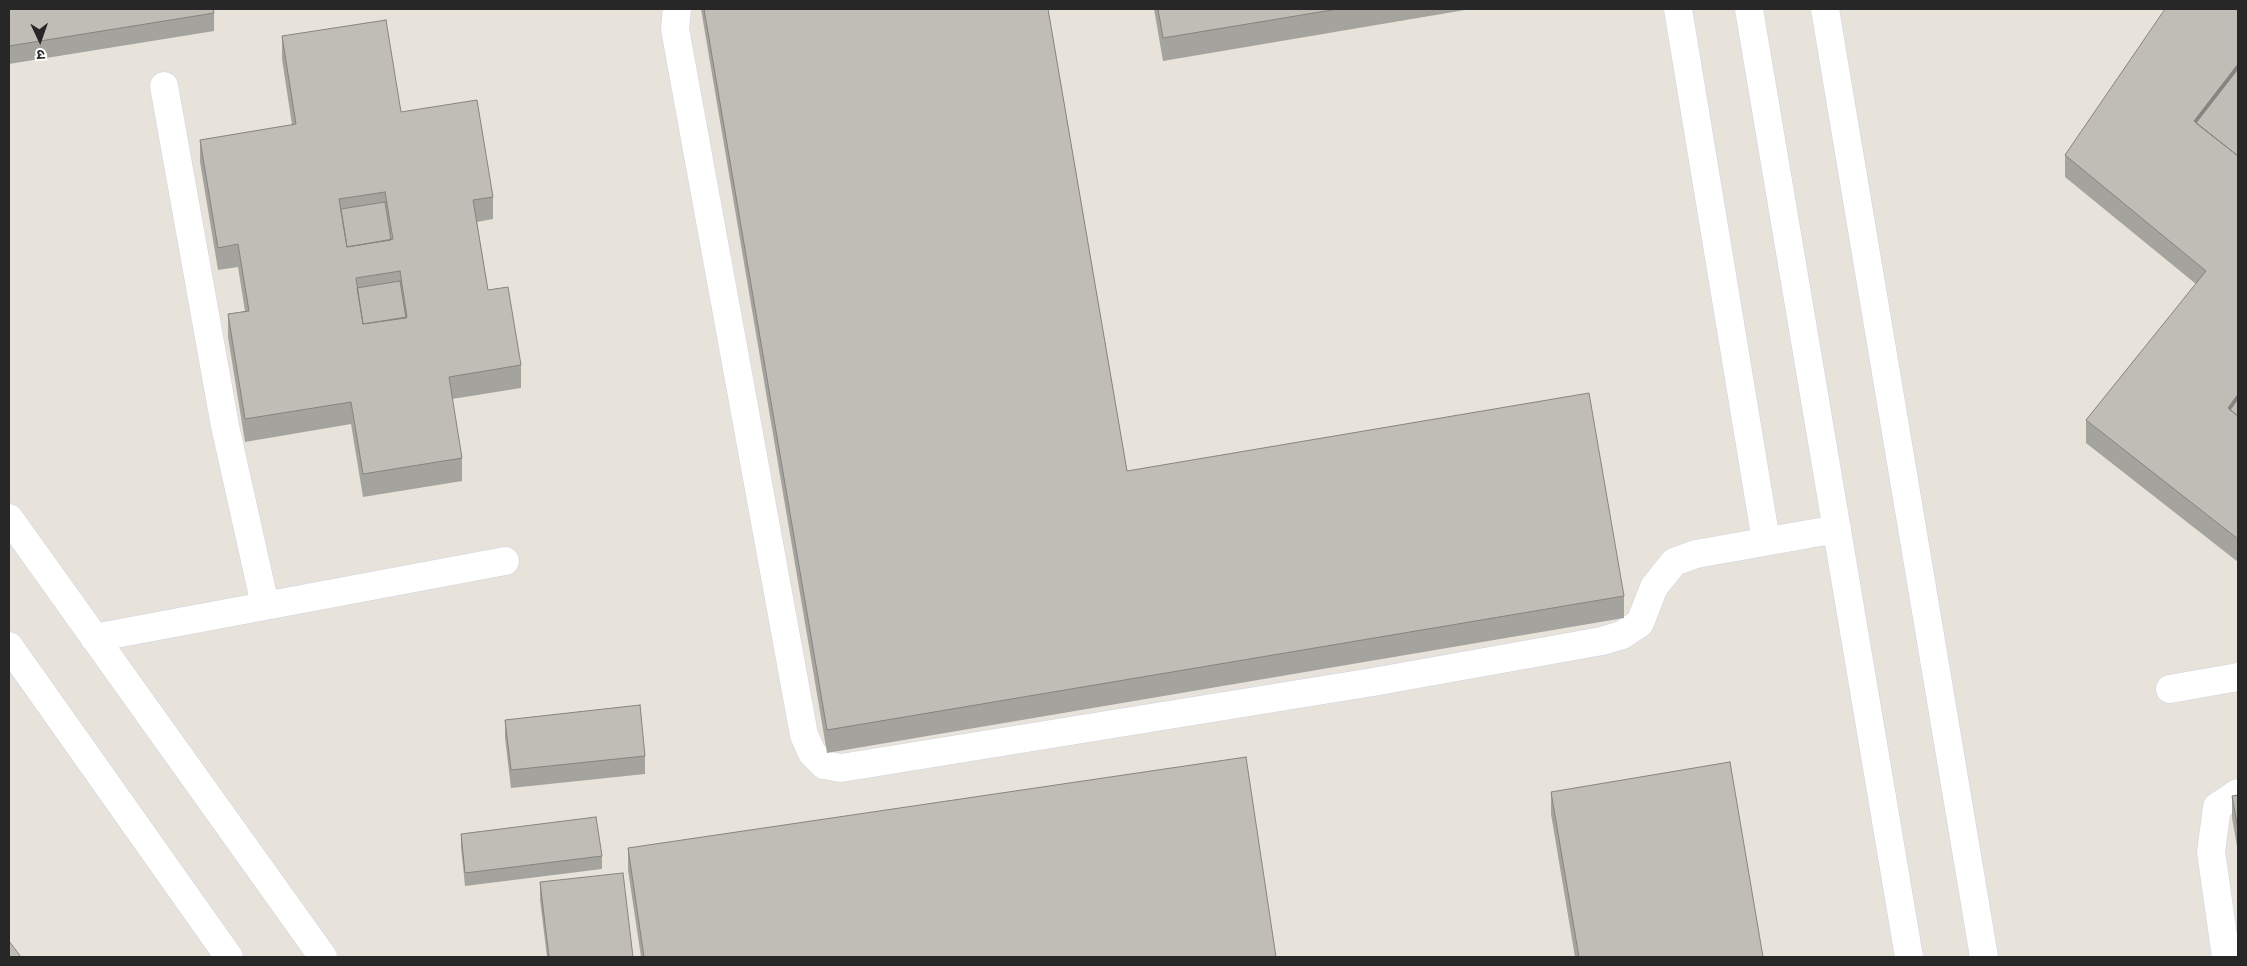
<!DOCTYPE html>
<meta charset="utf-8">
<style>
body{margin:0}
#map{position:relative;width:2247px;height:966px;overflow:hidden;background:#e8e3da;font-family:"Work Sans","Noto Sans Devanagari",sans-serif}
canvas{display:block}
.frame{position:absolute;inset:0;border:10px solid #272727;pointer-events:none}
.north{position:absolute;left:15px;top:15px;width:50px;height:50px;-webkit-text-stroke:4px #fff;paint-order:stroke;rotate:177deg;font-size:14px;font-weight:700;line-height:20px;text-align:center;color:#272727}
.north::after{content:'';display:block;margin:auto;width:18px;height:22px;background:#272727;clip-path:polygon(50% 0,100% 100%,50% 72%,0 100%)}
</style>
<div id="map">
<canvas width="2247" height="966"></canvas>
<div class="frame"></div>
<div class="north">उ</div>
</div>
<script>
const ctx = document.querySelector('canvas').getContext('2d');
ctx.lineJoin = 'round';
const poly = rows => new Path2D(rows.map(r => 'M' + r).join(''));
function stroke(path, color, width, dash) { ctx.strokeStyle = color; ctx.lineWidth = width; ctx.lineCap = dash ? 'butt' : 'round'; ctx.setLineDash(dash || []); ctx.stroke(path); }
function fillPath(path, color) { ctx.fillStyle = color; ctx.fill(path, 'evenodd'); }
const minor = poly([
 [677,9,675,29,804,735,812,753,824,765,841,768,1373,682,1602,641,1622,635,1640,623,1654,587,1674,562,1696,554,1837,529],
 [1678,9,1766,541],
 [1749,9,1909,957],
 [1825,9,1984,957],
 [164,86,225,426,265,605],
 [9,518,323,957],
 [94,638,505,561],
 [9,646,229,957],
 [2170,689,2238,677],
 [2226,957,2211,852,2217,807,2238,793]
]);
const wall = poly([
 [9,9,214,13,214,31,9,64],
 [701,9,1048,9,1127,471,1624,596,1624,618,827,753],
 [1154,9,1471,9,1163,61],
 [2238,9,2238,562,2086,443,2086,420,2196,284,2065,177,2065,155],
 [282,36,401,112,493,197,493,219,477,222,488,290,521,365,521,388,452,399,462,458,462,481,363,497,351,424,245,442,228,337,228,314,245,311,238,267,218,270,200,162,200,140,292,125,282,59],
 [505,720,645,756,645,774,511,788,505,738],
 [1551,792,1763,957,1575,957,1551,814],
 [2238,795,2238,852,2232,818,2232,796],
 [461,834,602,856,602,869,465,886,461,847],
 [628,848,1276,957,641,957,628,870],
 [540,882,633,957,547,957,540,900]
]);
const shadedWall = poly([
 [2238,64,2238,87,2194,126,2194,121],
 [2238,394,2238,417,2228,408]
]);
const building = poly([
 [9,9,213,9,214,13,9,46,9,9],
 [704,9,1048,9,1127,471,1589,393,1624,596,827,730,704,9],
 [1158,9,1338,9,1163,38,1158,9],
 [2165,9,2238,9,2238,64,2194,121,2238,156,2238,394,2228,408,2238,416,2238,539,2086,420,2206,271,2065,155,2165,9],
 [386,20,401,112,477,100,493,197,473,200,488,290,508,287,521,365,449,377,462,458,363,474,351,402,245,419,228,314,249,311,238,244,218,248,200,140,296,124,282,36,386,20],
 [385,192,393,239,347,247,339,199,385,192],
 [400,271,407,317,363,324,356,278,400,271],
 [2238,69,2238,156,2196,123,2238,69],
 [385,202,391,240,347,247,341,209,385,202],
 [400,281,406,318,363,324,357,288,400,281],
 [2238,399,2238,416,2230,410,2238,399],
 [640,705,645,756,511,770,505,720,640,705],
 [1246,757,1276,957,644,957,628,848,1246,757],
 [1730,762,1763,957,1579,957,1551,792,1730,762],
 [2238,795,2238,829,2232,796,2238,795],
 [596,817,602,856,465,873,461,834,596,817],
 [623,873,633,957,549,957,540,882,623,873],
 [9,941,21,957,9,957,9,941]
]);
stroke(minor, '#cfd1de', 29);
stroke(minor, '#fff', 28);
fillPath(wall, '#a5a39d');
fillPath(shadedWall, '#86847f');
fillPath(building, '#c0bdb6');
stroke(building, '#86847f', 1);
</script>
